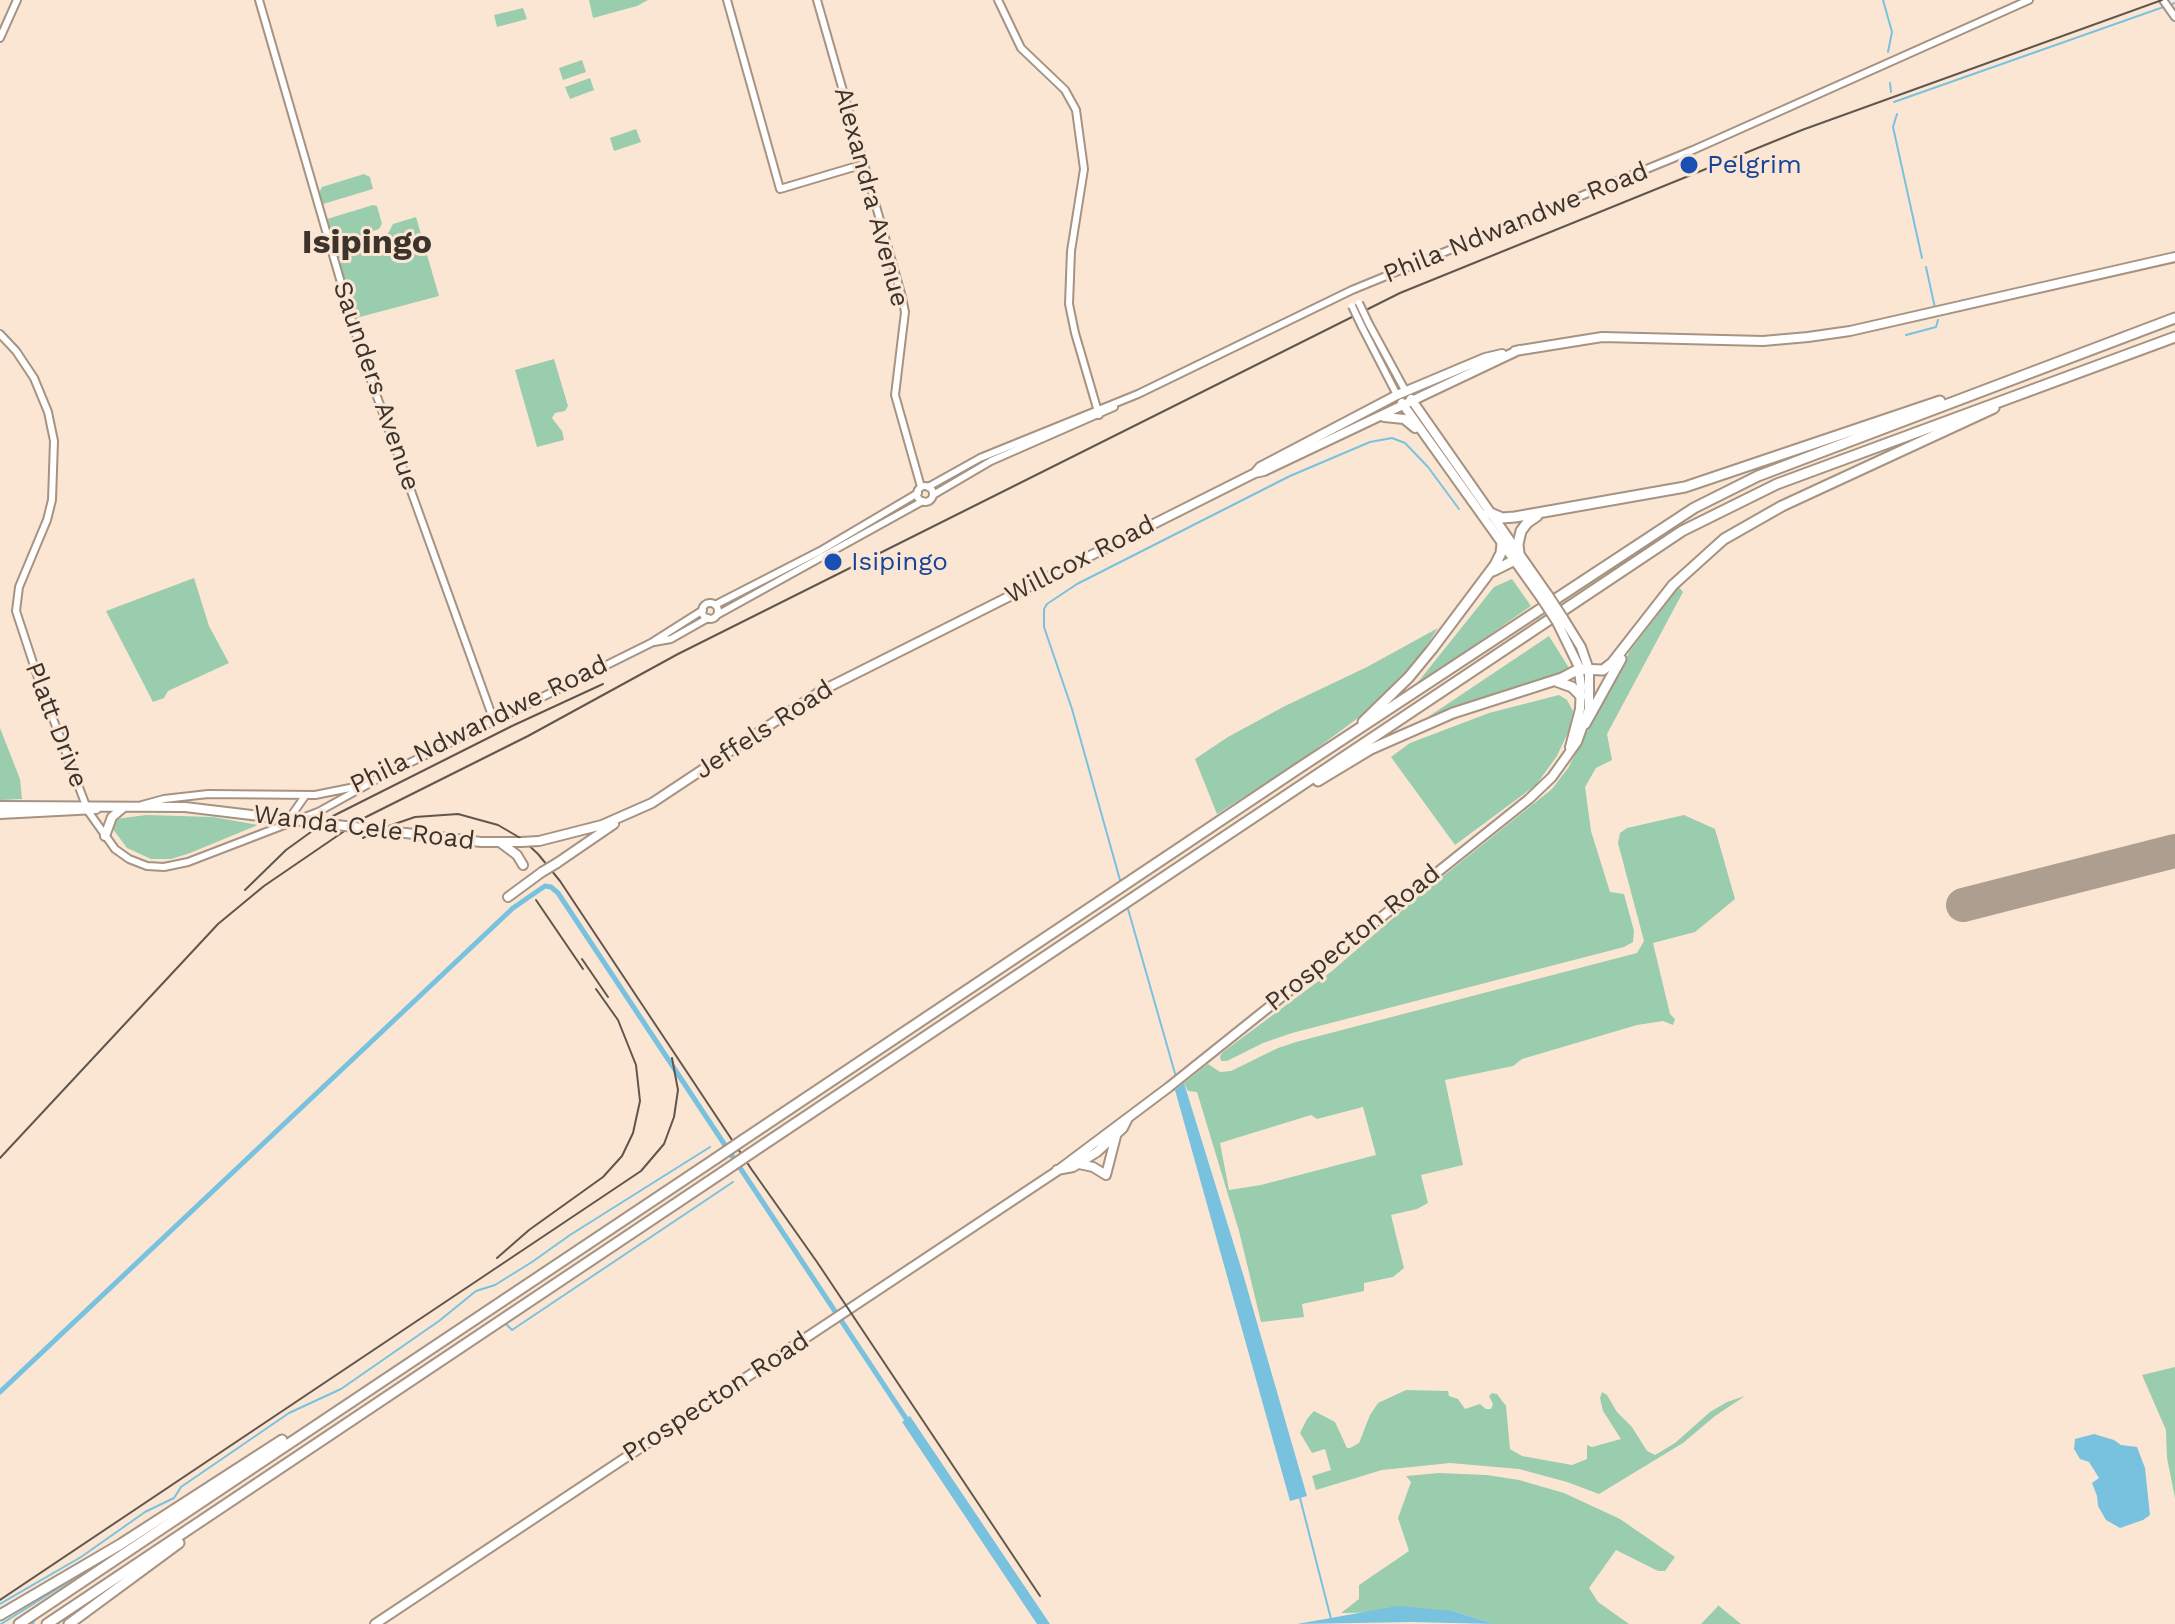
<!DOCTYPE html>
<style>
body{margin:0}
canvas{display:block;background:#fbe6d4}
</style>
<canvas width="2175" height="1624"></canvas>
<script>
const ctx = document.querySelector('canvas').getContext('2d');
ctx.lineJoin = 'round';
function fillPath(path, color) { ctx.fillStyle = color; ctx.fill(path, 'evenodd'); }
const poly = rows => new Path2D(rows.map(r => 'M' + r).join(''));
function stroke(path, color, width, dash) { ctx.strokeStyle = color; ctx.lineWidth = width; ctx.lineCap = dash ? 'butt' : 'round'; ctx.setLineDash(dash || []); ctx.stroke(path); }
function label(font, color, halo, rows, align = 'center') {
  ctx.font = font + ' "Work Sans",sans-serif'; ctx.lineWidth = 6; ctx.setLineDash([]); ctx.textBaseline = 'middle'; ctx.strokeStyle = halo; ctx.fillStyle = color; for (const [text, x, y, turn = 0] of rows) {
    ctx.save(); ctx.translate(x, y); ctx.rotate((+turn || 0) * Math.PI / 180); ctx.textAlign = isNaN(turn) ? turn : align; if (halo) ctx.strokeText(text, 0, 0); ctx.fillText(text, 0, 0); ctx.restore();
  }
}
const green = poly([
 [589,0,648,0,637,6,593,18],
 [523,8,527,19,497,27,494,15],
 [582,60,586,72,563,80,559,68],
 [590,78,594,90,570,99,565,87],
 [636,129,641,142,614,151,610,138],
 [364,174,370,177,373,189,323,204,319,193,322,187],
 [373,205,377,206,382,224,379,229,339,243,334,242,327,219],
 [416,217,439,296,356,318,336,251,382,237,389,232,393,224],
 [554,359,568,406,565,411,555,413,552,418,562,431,564,440,537,447,515,370],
 [194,578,209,626,229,663,168,691,164,698,153,702,106,611],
 [1512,579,1531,606,1414,687,1494,587],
 [1679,587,1683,592,1607,734,1612,760,1596,768,1585,787,1591,831,1610,892,1624,894,1634,931,1633,942,1624,947,1292,1033,1263,1043,1227,1061,1221,1061,1220,1056,1223,1052,1332,971,1421,894,1552,789,1568,768,1630,651],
 [1438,628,1417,660,1362,715,1300,761,1217,814,1195,759,1228,737,1285,706,1367,667],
 [1549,636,1569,668,1563,678,1532,682,1496,693,1416,725],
 [1559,695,1567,700,1573,711,1569,730,1557,756,1536,785,1455,845,1391,757,1410,743,1489,713],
 [0,728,20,779,22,799,0,800],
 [146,815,213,817,258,825,190,853,171,859,151,859,127,848,112,828,116,819],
 [1684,815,1715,829,1735,899,1695,932,1653,943,1670,1014,1675,1019,1673,1025,1663,1021,1637,1025,1522,1059,1513,1066,1445,1080,1463,1165,1421,1175,1428,1203,1417,1209,1391,1215,1404,1268,1393,1277,1364,1283,1364,1291,1302,1304,1304,1317,1261,1322,1239,1231,1197,1092,1188,1091,1184,1083,1208,1064,1220,1072,1231,1071,1278,1048,1296,1042,1637,953,1644,941,1618,843,1620,833,1627,828],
 [1363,1107,1376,1155,1261,1185,1229,1190,1220,1143,1311,1115,1317,1119],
 [2175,1367,2175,1498,2167,1458,2166,1430,2142,1375],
 [1406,1390,1448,1391,1449,1396,1458,1399,1465,1409,1480,1404,1486,1409,1491,1409,1493,1404,1489,1396,1492,1393,1497,1394,1506,1406,1510,1449,1522,1456,1572,1465,1587,1459,1587,1445,1592,1447,1621,1439,1603,1411,1600,1398,1602,1392,1607,1395,1617,1412,1632,1427,1647,1451,1655,1455,1675,1443,1710,1412,1727,1402,1745,1396,1715,1416,1683,1443,1599,1494,1567,1482,1519,1469,1450,1463,1382,1470,1316,1490,1312,1476,1331,1470,1325,1449,1312,1453,1300,1433,1307,1419,1314,1411,1335,1422,1347,1448,1350,1448,1359,1443,1370,1415,1378,1403],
 [1439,1473,1487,1475,1519,1480,1564,1493,1620,1519,1675,1557,1665,1571,1658,1571,1616,1550,1589,1588,1598,1602,1629,1624,1494,1624,1453,1611,1341,1613,1359,1599,1359,1585,1409,1551,1398,1518,1411,1482,1406,1476],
 [1719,1605,1719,1606,1741,1624,1701,1624]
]);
const water = poly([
 [1184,1083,1243,1274,1307,1496,1290,1501,1175,1090],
 [910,1416,949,1474,1050,1624,1037,1624,902,1422],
 [2094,1434,2114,1440,2121,1445,2137,1447,2145,1468,2150,1515,2143,1520,2120,1528,2106,1520,2098,1506,2097,1496,2092,1483,2099,1478,2089,1462,2080,1459,2074,1449,2075,1439],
 [1398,1606,1453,1611,1494,1624,1412,1622,1297,1624]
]);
const stream = poly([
 [1883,0,1892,32,1888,52],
 [1890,83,1891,92],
 [1894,102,2175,3],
 [1897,114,1893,127,1922,258],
 [1926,267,1935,308],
 [1906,335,1936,327,1938,320],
 [1120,880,1072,709,1044,627,1044,609,1047,604,1077,584,1290,476,1370,442,1392,438,1405,443,1428,467,1459,509],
 [1128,909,1176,1077],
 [506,1324,512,1330,733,1182],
 [1300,1498,1331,1619],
 [0,1604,81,1557,145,1512,174,1498,181,1487,289,1413,341,1389,439,1321,476,1291,495,1285,532,1262,570,1235,710,1147],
 [1,1624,86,1571],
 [32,1624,34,1622],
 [57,1624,102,1593]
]);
const canal = poly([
 [0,1392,513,908,545,886,551,887,558,893,909,1423]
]);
const runway = poly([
 [1963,905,2175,851]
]);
const minor = poly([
 [259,0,362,355,494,721],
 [727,0,780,189,864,164],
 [817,0,902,297,905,312,895,395,921,487],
 [998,0,1021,48,1065,90,1076,110,1084,169,1071,251,1069,304,1075,333,1099,415],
 [2163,0,2175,17],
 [0,38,17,0],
 [1369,324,1406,392],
 [1362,327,1397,395],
 [0,334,16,351,34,378,48,412,54,441,52,500,47,520,19,587,16,611,41,687,88,811,115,849,129,859,147,866,164,867,188,862,318,812,374,781],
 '917 494a8 8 0 1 1 16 0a8 8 0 1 1-16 0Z',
 [928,487,980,458,1138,394,1352,290,1693,150,2029,0],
 [933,495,991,461,1114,407],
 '702 611a8 8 0 1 1 16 0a8 8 0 1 1-16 0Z',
 [715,605,820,551,918,493],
 [717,615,923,501],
 [654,642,671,639,708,618],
 [371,782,651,643,703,610],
 [142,805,164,799,208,794,315,795,360,786],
 [289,819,305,796]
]);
const major = poly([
 [1515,351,1602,337,1763,341,1808,337,1850,331,2175,257],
 [1411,399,1548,595],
 [1402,403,1542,599],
 [1384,417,1404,419,1415,428],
 [1255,473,1260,467,1397,395,1485,358,1502,354],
 [1557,622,1578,665,1581,686,1580,709,1570,747],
 [0,806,185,807,268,817],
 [0,814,96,809],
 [414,834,481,842,521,842],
 [105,836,112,817,124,807],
 [539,841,602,825,652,803,821,691,1255,473,1264,471,1519,350],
 [501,843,517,855,523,865],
 [557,863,614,824],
 [508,897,542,872],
 [1079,1164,1093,1167,1106,1175,1116,1136],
 [1057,1170,1073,1167,1097,1152,1123,1128,1128,1118],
 [375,1624,1057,1171,1169,1087,1529,799,1552,777,1577,742,1589,709,1589,670,1581,647,1563,618]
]);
const highway = poly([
 [1488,512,1502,518,1515,517,1685,487,1940,401],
 [1493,571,1515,560,1519,554,1518,544,1521,531,1527,523,1537,516],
 [1558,682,1572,687,1581,696],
 [1363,722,1409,677,1432,649,1495,565,1501,553,1502,544],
 [1585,724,1621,659],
 [1318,781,1371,749,1453,713,1562,678,1579,669,1603,670,1612,663,1673,585,1724,539,1782,506,1994,408],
 [743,1140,1296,770,1694,508,1758,476,2175,318],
 [751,1153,1682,531,1777,484,2175,337],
 [0,1615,121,1544,282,1440],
 [19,1624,715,1159],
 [47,1624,723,1172],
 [69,1624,179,1543]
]);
const rail = poly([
 [363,838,380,829,415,817,458,814,498,825,522,839,538,854,560,881,752,1170,817,1262,1040,1596],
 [245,890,286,850,333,816,512,726,603,684],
 [536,900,583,969],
 [582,959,608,997],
 [0,1158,218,924,264,886,362,819,528,736,678,654,1400,293,1802,130,2162,0],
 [497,1258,529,1230,603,1177,622,1156,633,1133,640,1101,636,1065,618,1020,596,989],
 [0,1600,641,1171,664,1144,674,1117,678,1090,672,1058]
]);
const minorBridge = poly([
 [1359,303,1369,324],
 [1352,306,1362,327]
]);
const majorBridge = poly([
 [1548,595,1563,618],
 [1542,599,1557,622],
 [268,817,414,834],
 [521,842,539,841],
 [542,872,557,863]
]);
const highwayBridge = poly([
 [715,1159,743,1140],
 [723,1172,751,1153]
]);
const markers = [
 [1689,165,10,"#1a4fb4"],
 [833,562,10,"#1a4fb4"]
];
const transitNames = [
 ["Pelgrim",1707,165],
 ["Isipingo",851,562]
];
const streetNames = [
 ["Alexandra Avenue",871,197,75],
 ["Phila Ndwandwe Road",1516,223,-22],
 ["Saunders Avenue",376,386,71],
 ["Willcox Road",1080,560,-27],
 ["Platt Drive",56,725,69],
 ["Phila Ndwandwe Road",479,725,-26],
 ["Jeffels Road",764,730,-33],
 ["Wanda Cele Road",364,828,7],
 ["Prospecton Road",1353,938,-39],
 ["Prospecton Road",716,1397,-33]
];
const districtNames = [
 ["Isipingo",367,243]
];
fillPath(green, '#99cdae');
fillPath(water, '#79c2df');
stroke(stream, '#79c2df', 2);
stroke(canal, '#79c2df', 5);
stroke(runway, '#ae9e90', 34);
stroke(minor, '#a69382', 10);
stroke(major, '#a69382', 12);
stroke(highway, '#a69382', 13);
stroke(minor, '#fff', 6);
stroke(major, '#fff', 8);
stroke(highway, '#fff', 9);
stroke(rail, '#61564d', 2);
stroke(minorBridge, '#a69382', 10, []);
stroke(majorBridge, '#a69382', 12, []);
stroke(highwayBridge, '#a69382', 13, []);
stroke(minorBridge, '#fff', 6);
stroke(majorBridge, '#fff', 8);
stroke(highwayBridge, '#fff', 9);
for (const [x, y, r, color] of markers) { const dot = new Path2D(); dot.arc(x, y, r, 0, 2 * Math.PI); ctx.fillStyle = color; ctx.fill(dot); stroke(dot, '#fbe6d4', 3); }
label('26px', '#164399', '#fbe6d4', transitNames, 'left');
label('26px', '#3b332c', '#fbe6d4', streetNames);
label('bold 34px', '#3b332c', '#fbe6d4', districtNames);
</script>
